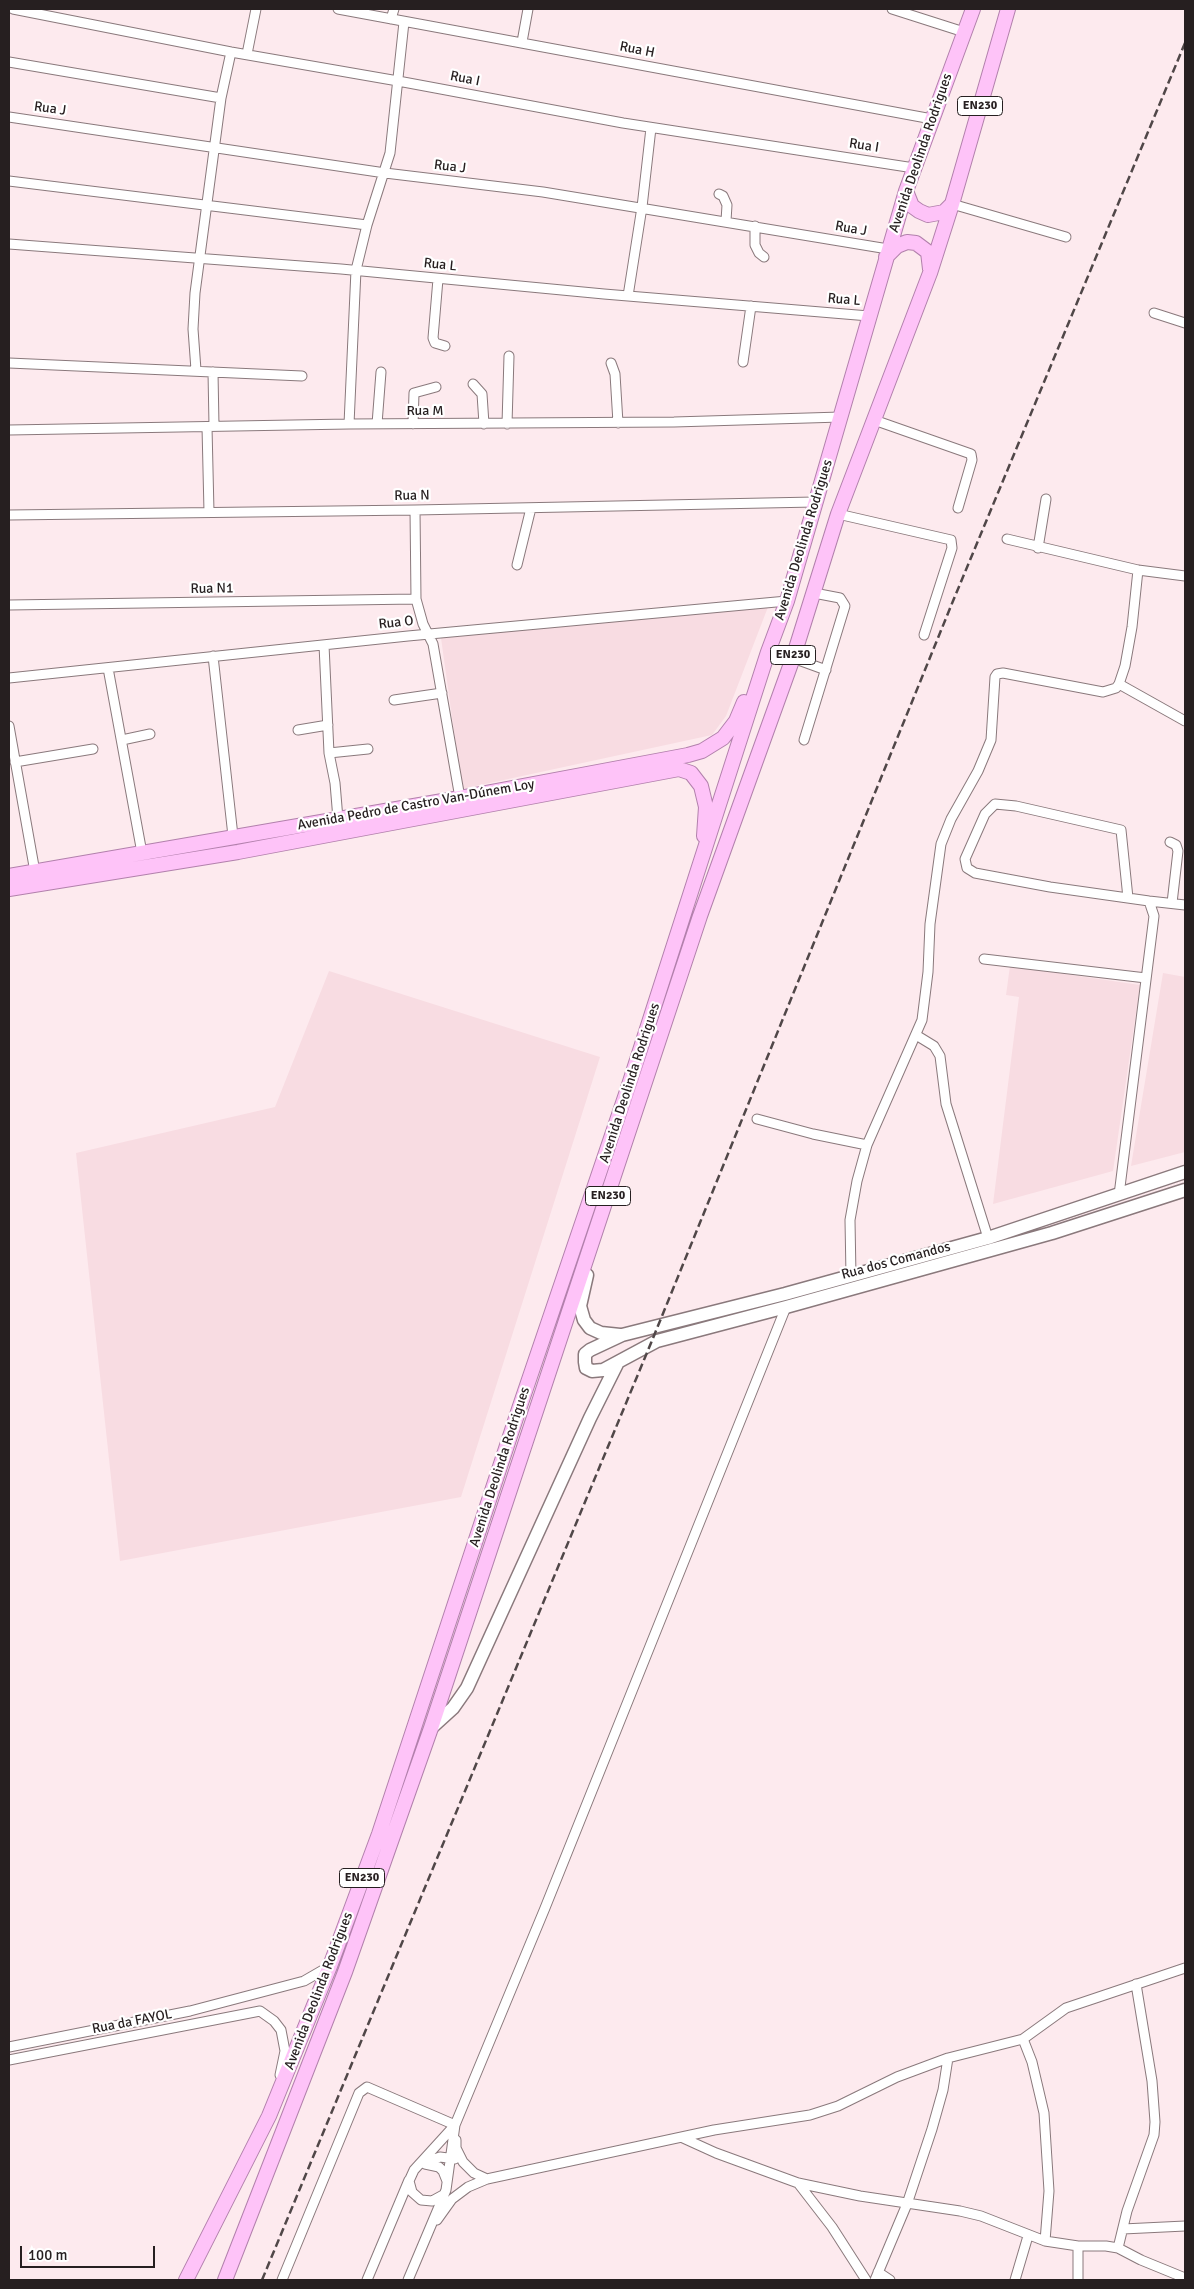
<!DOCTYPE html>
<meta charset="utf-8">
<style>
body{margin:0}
#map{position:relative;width:1194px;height:2289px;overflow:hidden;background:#fdeaee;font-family:Signika,sans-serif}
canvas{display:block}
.frame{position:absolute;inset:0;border:10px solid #261f20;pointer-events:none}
.scale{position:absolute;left:20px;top:2246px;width:135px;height:22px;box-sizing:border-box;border:2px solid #261f20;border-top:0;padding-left:6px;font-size:15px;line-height:18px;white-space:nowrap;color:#261f20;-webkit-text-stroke:4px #fff;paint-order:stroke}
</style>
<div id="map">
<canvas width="1194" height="2289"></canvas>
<div class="frame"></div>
<div class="scale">100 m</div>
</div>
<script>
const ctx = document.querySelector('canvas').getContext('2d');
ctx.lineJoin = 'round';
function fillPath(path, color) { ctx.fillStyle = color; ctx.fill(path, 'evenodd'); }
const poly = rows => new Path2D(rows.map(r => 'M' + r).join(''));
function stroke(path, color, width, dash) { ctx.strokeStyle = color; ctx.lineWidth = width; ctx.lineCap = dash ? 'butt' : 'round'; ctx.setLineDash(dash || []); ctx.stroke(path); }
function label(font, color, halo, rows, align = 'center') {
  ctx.font = font + ' Signika,sans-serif'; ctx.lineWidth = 4.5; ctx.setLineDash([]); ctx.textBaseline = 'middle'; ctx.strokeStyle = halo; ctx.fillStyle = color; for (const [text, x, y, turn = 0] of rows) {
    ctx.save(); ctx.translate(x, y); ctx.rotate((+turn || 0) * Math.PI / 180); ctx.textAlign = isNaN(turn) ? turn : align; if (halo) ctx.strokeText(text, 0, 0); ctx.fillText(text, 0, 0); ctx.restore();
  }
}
const built = poly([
 [768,607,726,716,712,735,462,789,441,638],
 [1010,966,1140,985,1113,1171,993,1204,1019,997,1006,995],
 [329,971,600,1057,461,1497,120,1561,76,1153,275,1107],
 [1163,973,1185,977,1185,1152,1131,1166]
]);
const minor = poly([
 [13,9,231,52,398,81,623,123,914,168],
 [338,9,932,119],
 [892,9,964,32],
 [391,19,394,9],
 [522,42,528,9],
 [247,54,256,9],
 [9,62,221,98],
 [9,117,385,173,543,192,888,249],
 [9,181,367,225],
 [719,194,723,196,727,205,726,221],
 [952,204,1066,237],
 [755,226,755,245,759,253,764,257],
 [9,244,341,269,604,294,869,316],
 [438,279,433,338,435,343,445,346],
 [628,296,642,207,651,128],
 [1154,313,1185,323],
 [743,362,751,306],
 [9,363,302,376],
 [611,363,615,374,618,423],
 [196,370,193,329,195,293,221,98,231,52],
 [213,372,214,426],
 [473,384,482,394,484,424],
 [874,420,971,454,972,460,958,508],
 [349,424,356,270,367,225,390,153,404,22],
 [377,424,381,372],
 [413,424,414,393,436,387],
 [507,424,509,356],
 [207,427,209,512],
 [9,430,349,424,674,422,841,417],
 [415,510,416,599,423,624,433,644,460,798],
 [838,514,951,540,952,548,924,635],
 [9,515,415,510,815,502],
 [1007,539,1138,570,1185,576],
 [1038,548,1046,499],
 [517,565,531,508],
 [9,605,416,599],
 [324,645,329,753,335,783,338,819],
 [213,656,233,836],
 [793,658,826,670],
 [108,668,142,853],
 [9,678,408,636,787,601],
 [1119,684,1185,721],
 [394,700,442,693],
 [9,726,35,872],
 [298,730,328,725],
 [122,740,150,734],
 [804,740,845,606,840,598,814,593],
 [329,753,368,749],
 [15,762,93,749],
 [1170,842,1176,845,1178,851,1172,903],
 [1128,898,1121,830,1016,806,995,804,985,814,965,859,967,868,975,873,1050,887,1149,901,1185,905],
 [984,959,1146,978],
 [916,1035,934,1046,940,1056,946,1104,988,1238],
 [757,1119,813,1134,867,1145],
 [1119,1195,1154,916,1149,901],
 [851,1276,850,1220,857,1181,867,1145,922,1020,928,972,930,924,941,844,951,819,978,771,991,740,995,677,997,674,1003,673,1103,692,1116,688,1119,684,1125,666,1132,627,1138,570],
 [1023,2039,1032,2062,1044,2113,1049,2191,1045,2241],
 [9,2047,190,2011,304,1981,330,1966],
 [9,2060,260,2011,274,2021,281,2030,285,2051,280,2075],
 [683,2138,716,2153,798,2183,860,2196,960,2211,981,2216,1045,2241,1078,2246,1106,2246,1118,2248,1141,2260,1185,2278],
 [456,2140,456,2148,463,2162,474,2173,487,2179],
 [424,2163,440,2157,455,2159],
 [425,2164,439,2167,443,2171,447,2181],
 [798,2183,832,2227,866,2280],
 [443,2195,432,2201,421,2200,412,2192,409,2181,414,2170,455,2125],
 [437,2220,452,2199,468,2187,487,2179,714,2130,810,2115,838,2106,897,2077,948,2058,1023,2039,1066,2008,1185,1968],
 [1123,2229,1185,2226],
 [1078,2246,1078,2280],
 [1118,2248,1127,2211,1154,2135,1155,2122,1152,2081,1136,1984],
 [878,2272,890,2280],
 [282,2280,359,2093,367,2087,455,2125],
 [367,2280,409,2180],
 [408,2280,446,2190,455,2125,545,1908,786,1307],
 [875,2280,907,2204,932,2129,943,2090,948,2058],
 [1015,2280,1028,2236]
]);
const secondary = poly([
 [1185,1172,988,1238,785,1294,622,1335,590,1350,585,1354,585,1362,586,1368,592,1371,603,1370,657,1341,786,1307,1052,1233,1185,1190],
 [587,1275,580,1306,584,1320,590,1328,601,1333,620,1335],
 [431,1728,453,1708,467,1688,590,1418,617,1364]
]);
const trunk = poly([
 [906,191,912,206,919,211,928,215,944,212,952,204],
 [886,257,897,246,907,242,916,243,928,252,930,269],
 [9,876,460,798,688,755,702,751,723,738,736,721,744,702],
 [9,889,238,852,679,769,691,773,701,786,706,807,704,836],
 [186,2280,269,2116,330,1966,379,1834,519,1409,627,1091,768,652,787,601,906,191,973,9],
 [225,2280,345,1972,431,1728,700,916,793,658,838,514,930,273,952,204,1008,9]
]);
const rail = poly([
 [262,2280,651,1343,953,601,1185,43]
]);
const shields = [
 [980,106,45],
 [793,655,45],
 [608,1196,45],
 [362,1878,45]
];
const shieldNames = [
 ["EN230",980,106],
 ["EN230",793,655],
 ["EN230",608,1196],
 ["EN230",362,1878]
];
const streetNames = [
 ["Rua H",637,50,11],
 ["Rua I",465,79,11],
 ["Rua J",50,109,8],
 ["Rua I",864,146,9],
 ["Avenida Deolinda Rodrigues",921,153,-71],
 ["Rua J",450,167,7],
 ["Rua J",851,229,10],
 ["Rua L",440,265,6],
 ["Rua L",844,300,5],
 ["Rua M",425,411],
 ["Rua N",412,496,-1],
 ["Avenida Deolinda Rodrigues",804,540,-73],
 ["Rua N1",212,589,-1],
 ["Rua O",396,623,-6],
 ["Avenida Pedro de Castro Van-Dúnem Loy",416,805,-10],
 ["Avenida Deolinda Rodrigues",630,1083,-72],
 ["Rua dos Comandos",896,1261,-15],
 ["Avenida Deolinda Rodrigues",500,1467,-72],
 ["Avenida Deolinda Rodrigues",319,1991,-69],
 ["Rua da FAYOL",132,2022,-11]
];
fillPath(built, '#f8dce2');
stroke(minor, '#8a797c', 11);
stroke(secondary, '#8a797c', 15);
stroke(trunk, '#b280ac', 16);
stroke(minor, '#fff', 9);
stroke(secondary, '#fff', 12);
stroke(trunk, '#fec3f8', 14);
stroke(rail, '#504748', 2.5, [8, 4]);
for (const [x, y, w] of shields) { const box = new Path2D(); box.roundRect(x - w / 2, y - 9.5, w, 19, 4); ctx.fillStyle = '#fff'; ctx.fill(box); stroke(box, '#261f20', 1); }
label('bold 12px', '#261f20', null, shieldNames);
label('14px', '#261f20', '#fff', streetNames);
</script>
